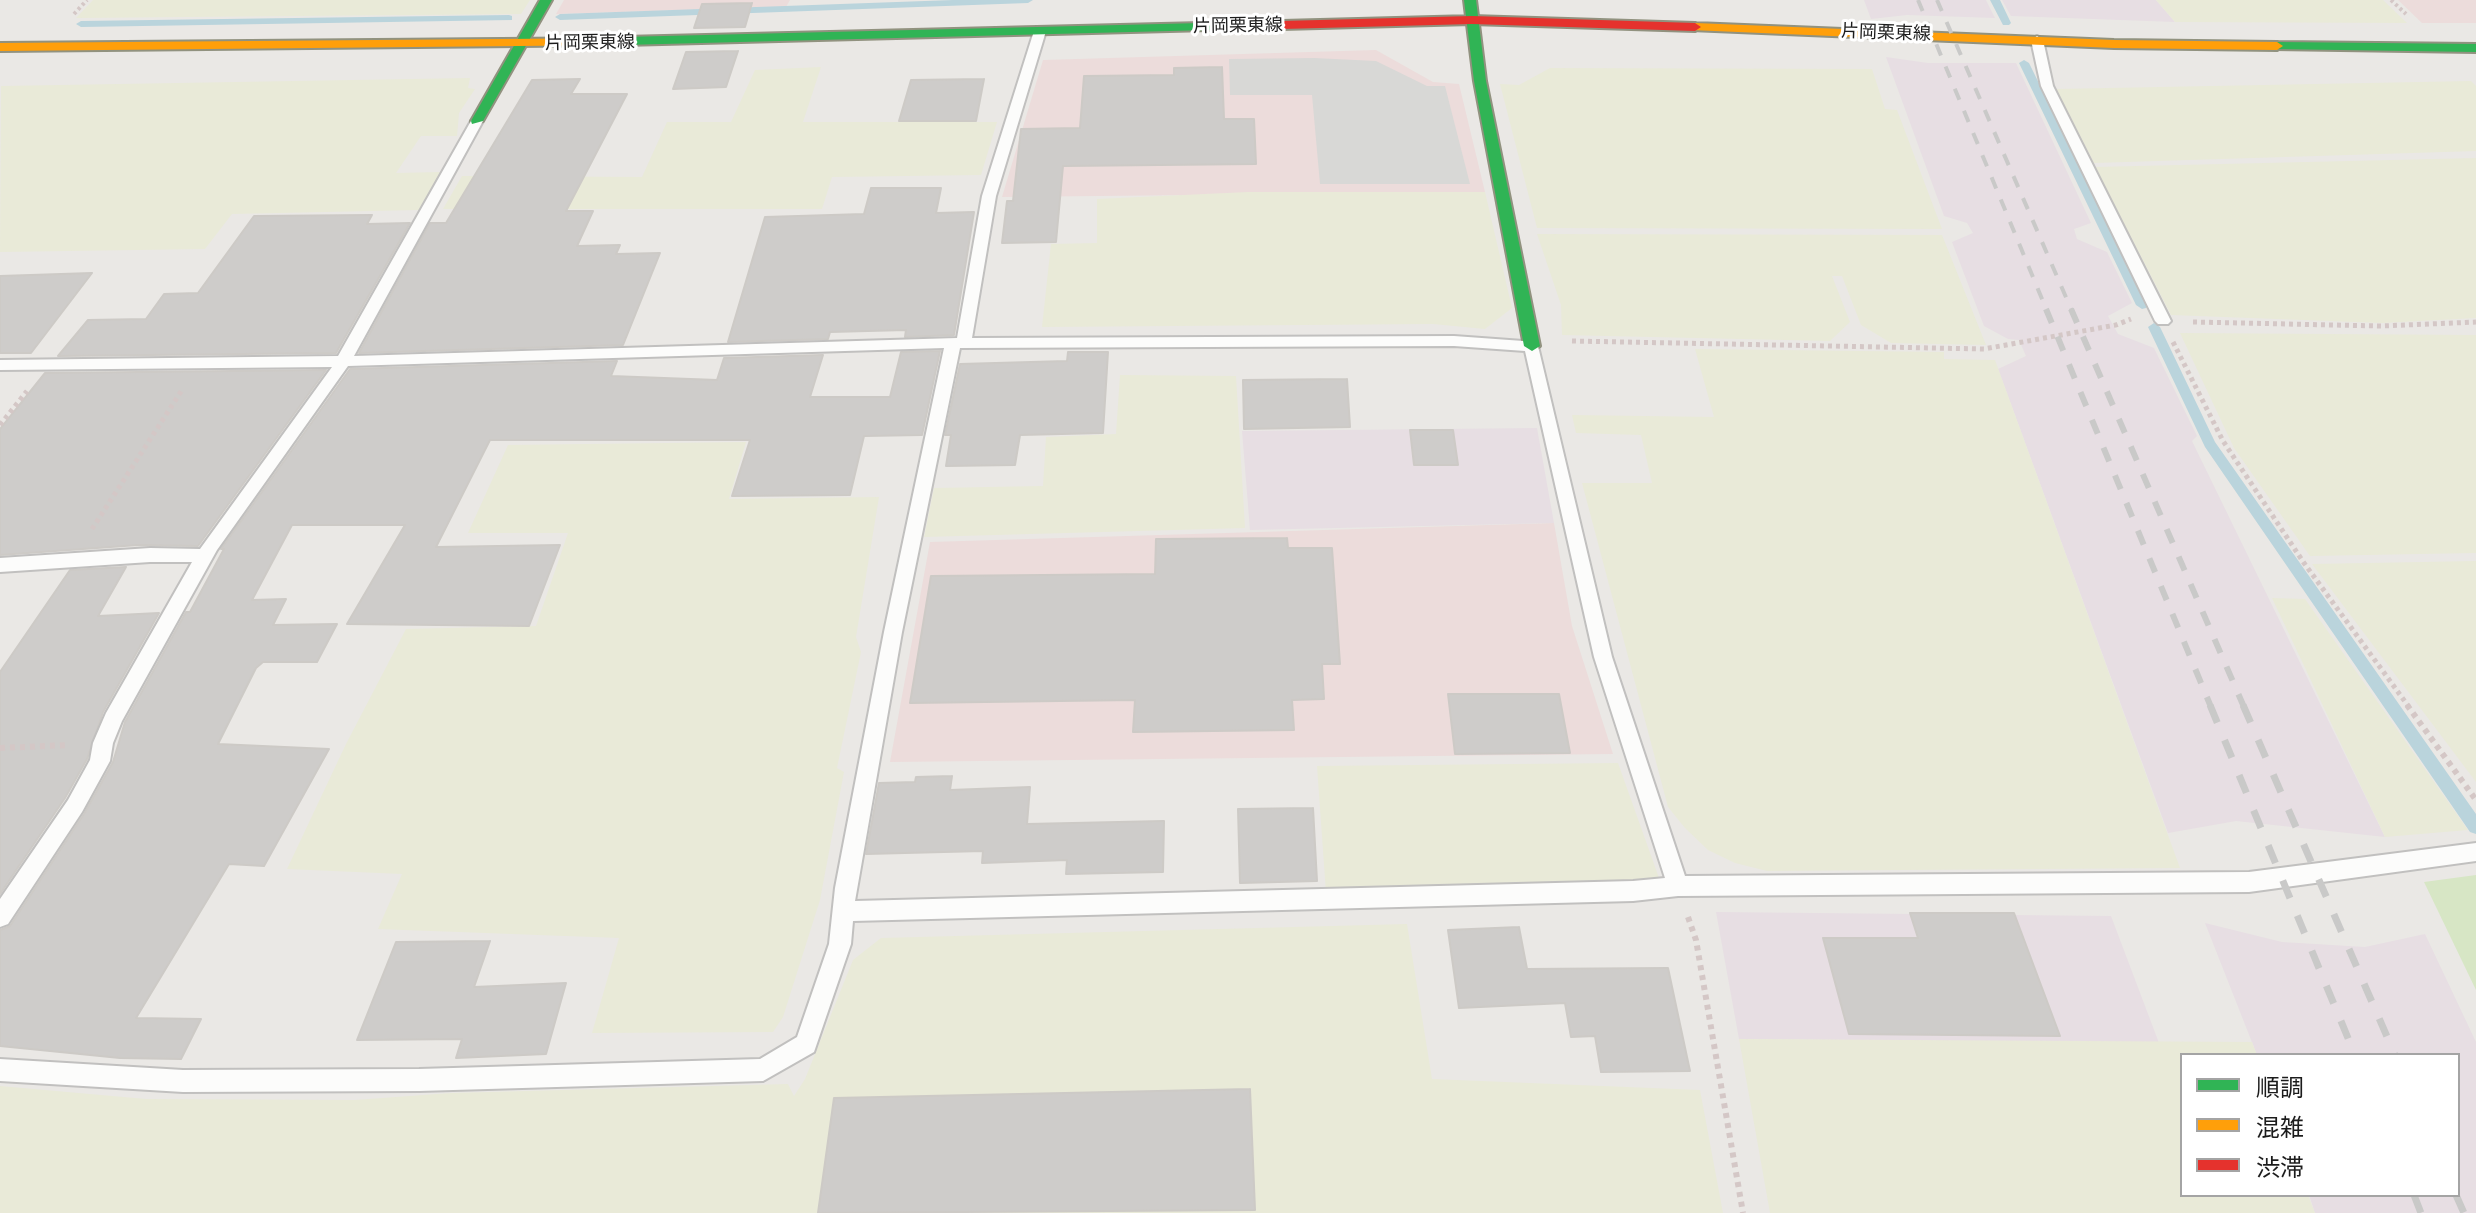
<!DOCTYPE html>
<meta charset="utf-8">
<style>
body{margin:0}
#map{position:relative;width:2476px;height:1213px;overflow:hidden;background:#eae8e5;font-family:"Noto Sans","Noto Sans JP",sans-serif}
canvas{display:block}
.legend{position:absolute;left:2180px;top:1053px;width:280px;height:144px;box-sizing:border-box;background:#fff;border:2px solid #a4a4a4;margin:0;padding:10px 14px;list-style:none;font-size:24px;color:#1c1c1c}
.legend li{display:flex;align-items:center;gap:16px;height:40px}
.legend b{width:40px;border:2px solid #a4a4a4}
</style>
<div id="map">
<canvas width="2476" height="1213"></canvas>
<ul class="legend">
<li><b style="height:10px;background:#30b455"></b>順調</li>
<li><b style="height:10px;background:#ff9f0a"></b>混雑</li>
<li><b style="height:10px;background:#e5322d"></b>渋滞</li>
</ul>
</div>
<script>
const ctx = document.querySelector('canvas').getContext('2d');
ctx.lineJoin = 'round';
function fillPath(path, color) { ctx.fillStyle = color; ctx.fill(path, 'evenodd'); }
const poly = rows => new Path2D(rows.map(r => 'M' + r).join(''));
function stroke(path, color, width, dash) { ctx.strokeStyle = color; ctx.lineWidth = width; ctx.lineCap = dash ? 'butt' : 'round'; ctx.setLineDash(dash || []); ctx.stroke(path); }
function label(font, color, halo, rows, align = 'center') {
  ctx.font = font + ' "Noto Sans","Noto Sans JP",sans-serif'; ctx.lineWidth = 6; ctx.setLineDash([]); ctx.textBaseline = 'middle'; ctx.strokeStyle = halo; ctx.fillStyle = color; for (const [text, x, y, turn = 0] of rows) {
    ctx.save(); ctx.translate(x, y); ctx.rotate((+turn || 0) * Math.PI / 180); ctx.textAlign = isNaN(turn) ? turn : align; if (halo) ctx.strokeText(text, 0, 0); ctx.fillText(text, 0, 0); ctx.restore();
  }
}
const commercial = poly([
 [564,0,790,0,786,7,556,14],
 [2398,0,2476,0,2476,23,2422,23],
 [1376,50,1433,82,1459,84,1485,192,1002,197,1043,60],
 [1554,523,1572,626,1613,754,890,762,930,542]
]);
const industrial = poly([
 [1864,0,1986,0,1995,18,1907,15,1871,19],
 [2002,0,2156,0,2175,22,2011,16],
 [1886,57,1928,63,2016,63,2091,223,2074,229,2077,239,2107,252,2132,303,2108,316,2118,334,2154,348,2197,436,2192,441,2385,837,2236,821,2168,833,1998,369,2026,356,2019,340,2008,339,1984,326,1952,242,1973,233,1967,223,1944,216],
 [1537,428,1554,523,1250,530,1242,431],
 [1716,912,2111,916,2159,1043,1739,1039],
 [2205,923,2282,942,2365,947,2425,934,2476,1042,2476,1213,2315,1213,2309,1195,2458,1195,2458,1055,2257,1055]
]);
const religious = poly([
 [1314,58,1376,61,1427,86,1445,86,1470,184,1320,184,1312,95,1230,95,1229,59]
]);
const farmland = poly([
 [93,0,530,0,521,14,76,18],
 [2156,0,2383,0,2407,23,2175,22],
 [821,67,803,122,997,122,981,175,832,177,822,209,443,209,462,176,642,177,667,122,731,122,755,70],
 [1550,68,1872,69,1885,109,1897,110,1942,229,1537,228,1500,84,1519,85],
 [470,78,468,88,475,89,459,113,457,136,421,136,396,173,441,172,419,210,232,214,205,249,0,252,1,86],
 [2471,81,2476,86,2476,151,2094,163,2056,89],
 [2476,158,2476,318,2382,323,2171,315,2095,167],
 [1248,192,1485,192,1512,308,1485,329,1433,324,1042,327,1051,244,1097,243,1097,199],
 [1537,234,1942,235,1986,345,1891,343,1861,325,1842,276,1832,276,1850,322,1830,341,1562,335,1561,305],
 [2180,333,2476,335,2476,553,2310,556,2234,448],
 [1695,349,1944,352,1944,359,1995,360,2180,868,1767,871,1735,863,1708,850,1685,828,1668,807,1582,483,1652,483,1641,435,1576,433,1572,415,1714,417],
 [1120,375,1236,376,1245,528,924,537,934,488,1043,486,1046,437,1116,434],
 [746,442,729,499,879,497,856,637,861,652,837,768,844,772,820,900,783,1017,773,1032,592,1033,619,938,378,929,402,874,287,869,346,744,406,629,536,626,568,533,468,533,508,445],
 [2476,561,2476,782,2312,564],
 [2272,598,2305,599,2468,830,2385,837],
 [1618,763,1659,878,1629,887,1326,893,1317,766],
 [1407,924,1432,1079,1700,1090,1723,1213,0,1213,0,1086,146,1099,355,1100,451,1093,788,1084,794,1096,805,1079,853,960,881,938],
 [1739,1039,2252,1042,2257,1055,2182,1055,2182,1195,2308,1195,2315,1213,1770,1213]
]);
const grass = poly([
 [2476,875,2476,990,2424,882]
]);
const stream = poly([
 [953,0,1033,0,1028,3,560,20,555,17,560,14,953,0],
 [1990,0,2000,0,2011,23,2009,25,2003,25,1990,0],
 [509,15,512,16,512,20,81,27,76,24,81,21,509,15],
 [2024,60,2029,63,2148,305,2146,308,2142,309,2136,305,2019,63,2024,60],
 [2154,323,2160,327,2215,442,2476,814,2476,834,2470,832,2205,447,2148,327,2154,323]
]);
const building = poly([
 [752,3,745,27,694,28,702,4,752,3],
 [738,51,726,87,673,89,686,52,738,51],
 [1222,67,1224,119,1254,119,1256,164,1063,166,1056,242,1002,243,1007,201,1013,201,1021,129,1080,128,1084,76,1174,75,1174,68,1222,67],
 [580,79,571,94,627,94,566,211,593,211,577,246,620,245,616,254,660,253,623,345,359,353,430,223,446,223,532,80,580,79],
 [984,79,976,121,899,121,911,80,984,79],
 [871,188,941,188,936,213,974,212,954,335,905,337,906,330,830,332,828,339,728,342,765,217,864,214,871,188],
 [372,215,367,224,410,223,336,353,58,356,88,320,146,319,164,294,198,293,254,216,372,215],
 [92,273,31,353,0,353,0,276,92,273],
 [940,351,922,435,864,436,850,495,732,496,750,440,490,440,436,547,560,545,529,626,347,624,405,525,292,525,252,600,286,599,273,625,337,624,317,662,263,662,256,668,218,744,329,749,264,866,229,864,136,1018,201,1019,181,1059,120,1058,0,1046,0,930,10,926,84,814,113,762,125,722,186,612,190,612,224,549,221,549,350,369,617,361,611,376,717,380,724,358,823,355,810,397,890,397,901,352,940,351],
 [1068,352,1108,352,1103,433,1020,435,1015,465,946,466,951,435,945,435,960,364,1067,361,1068,352],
 [326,370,198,546,138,545,0,555,0,429,45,373,326,370],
 [1347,379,1350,427,1244,429,1243,380,1347,379],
 [1410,430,1453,430,1458,465,1414,465,1410,430],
 [1287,538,1288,548,1332,548,1340,664,1322,664,1324,699,1292,700,1294,730,1133,732,1135,700,910,703,931,576,1155,574,1156,539,1287,538],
 [126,567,98,616,159,613,103,712,87,759,65,798,0,894,0,672,70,570,126,567],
 [1448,694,1559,694,1570,753,1455,754,1448,694],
 [952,776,950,790,1030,787,1027,824,1164,821,1163,872,1066,874,1067,860,982,863,983,851,866,854,879,783,915,782,916,777,952,776],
 [1313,808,1317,881,1240,883,1238,809,1313,808],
 [1910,913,2014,913,2060,1036,1849,1034,1823,938,1918,938,1910,913],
 [1519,927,1527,969,1668,968,1690,1071,1601,1072,1595,1036,1571,1037,1565,1003,1459,1008,1448,930,1519,927],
 [490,941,474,987,566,983,546,1054,456,1058,462,1039,357,1040,396,942,490,941],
 [1250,1089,1255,1210,818,1213,834,1098,1250,1089]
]);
const pathFar2 = poly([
 [2391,0,2406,14],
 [74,14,87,0]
]);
const pathFar1 = poly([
 [2193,322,2381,326,2476,322],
 [1572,341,1984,349,2116,325,2131,319],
 [2173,342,2223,441,2304,563,2409,707],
 [0,425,27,391],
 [92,529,182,390]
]);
const path = poly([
 [2407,705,2476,800],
 [0,748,69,745],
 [1688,917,1696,940,1743,1213]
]);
const lane = poly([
 [1040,27,1046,31,996,196,972,338,1454,336,1537,342,1612,657,1685,876,2249,872,2476,843,2476,861,2249,892,1678,896,1633,901,853,921,851,944,814,1052,763,1081,419,1091,183,1092,0,1081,0,1059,183,1070,419,1069,760,1059,797,1037,829,944,835,888,884,632,944,348,348,366,217,550,122,721,113,743,110,761,82,812,8,924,0,927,0,899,68,800,90,760,93,743,106,713,192,562,150,562,0,572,0,558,150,548,200,549,332,367,0,370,0,360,338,356,471,121,477,117,483,121,354,356,957,338,982,196,1034,31,1040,27],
 [1454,346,1525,351,1594,657,1665,878,1633,881,855,901,902,632,960,348,1454,346],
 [2037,36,2043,40,2053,86,2171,321,2168,324,2158,324,2155,321,2041,86,2031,40,2037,36]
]);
const fast = poly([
 [540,0,552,0,483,121,472,124,471,121,540,0],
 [1464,0,1476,0,1486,81,1540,346,1532,351,1524,346,1474,81,1464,0],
 [1244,22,1250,26,1248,29,623,45,617,41,623,37,1244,22],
 [2277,42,2476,44,2476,52,2273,49,2273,43,2277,42]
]);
const slow = poly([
 [1695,23,2114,40,2277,42,2283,46,2277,50,2114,48,1691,30,1691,24,1695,23],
 [627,38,627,44,623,45,0,51,0,43,627,38]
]);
const jam = poly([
 [1472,16,1695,23,1701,27,1695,31,1472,24,1244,30,1238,26,1244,22,1472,16]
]);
const railFar2 = poly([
 [1918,0,2047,311],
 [1937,0,2072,311]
]);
const railFar1 = poly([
 [2046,309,2211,707],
 [2071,309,2244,707]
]);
const rail = poly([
 [2210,705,2355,1055],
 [2243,705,2395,1055],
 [2414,1195,2421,1213],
 [2456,1195,2464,1213]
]);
const farStreetnames = [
 ["片岡栗東線",1238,26,-1],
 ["片岡栗東線",1886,33,2],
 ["片岡栗東線",590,43,-1]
];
fillPath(commercial, '#ecdcdb');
fillPath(industrial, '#e7dee3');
fillPath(religious, '#d8d8d6');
fillPath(farmland, '#e9ead8');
fillPath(grass, '#d7e6c5');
fillPath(stream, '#bad4dc');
fillPath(building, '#ceccca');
stroke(building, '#cdcac6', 2);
stroke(lane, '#c1c0bf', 4);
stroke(fast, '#91927f', 4);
stroke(slow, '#91927f', 4);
stroke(jam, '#91927f', 4);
stroke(pathFar2, '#d4c7c6', 4, [3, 3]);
stroke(pathFar1, '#d4c7c6', 5, [4, 4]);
stroke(path, '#d4c7c6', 6, [5, 5]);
fillPath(lane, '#fcfcfb');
fillPath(fast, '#30b455');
fillPath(slow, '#ff9f0a');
fillPath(jam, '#e5322d');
stroke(railFar2, '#c9c9c8', 4, [12, 12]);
stroke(railFar1, '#c9c9c8', 6, [15, 15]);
stroke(rail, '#c9c9c8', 7, [19, 19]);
label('18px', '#1c1c1c', '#fff', farStreetnames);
</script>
